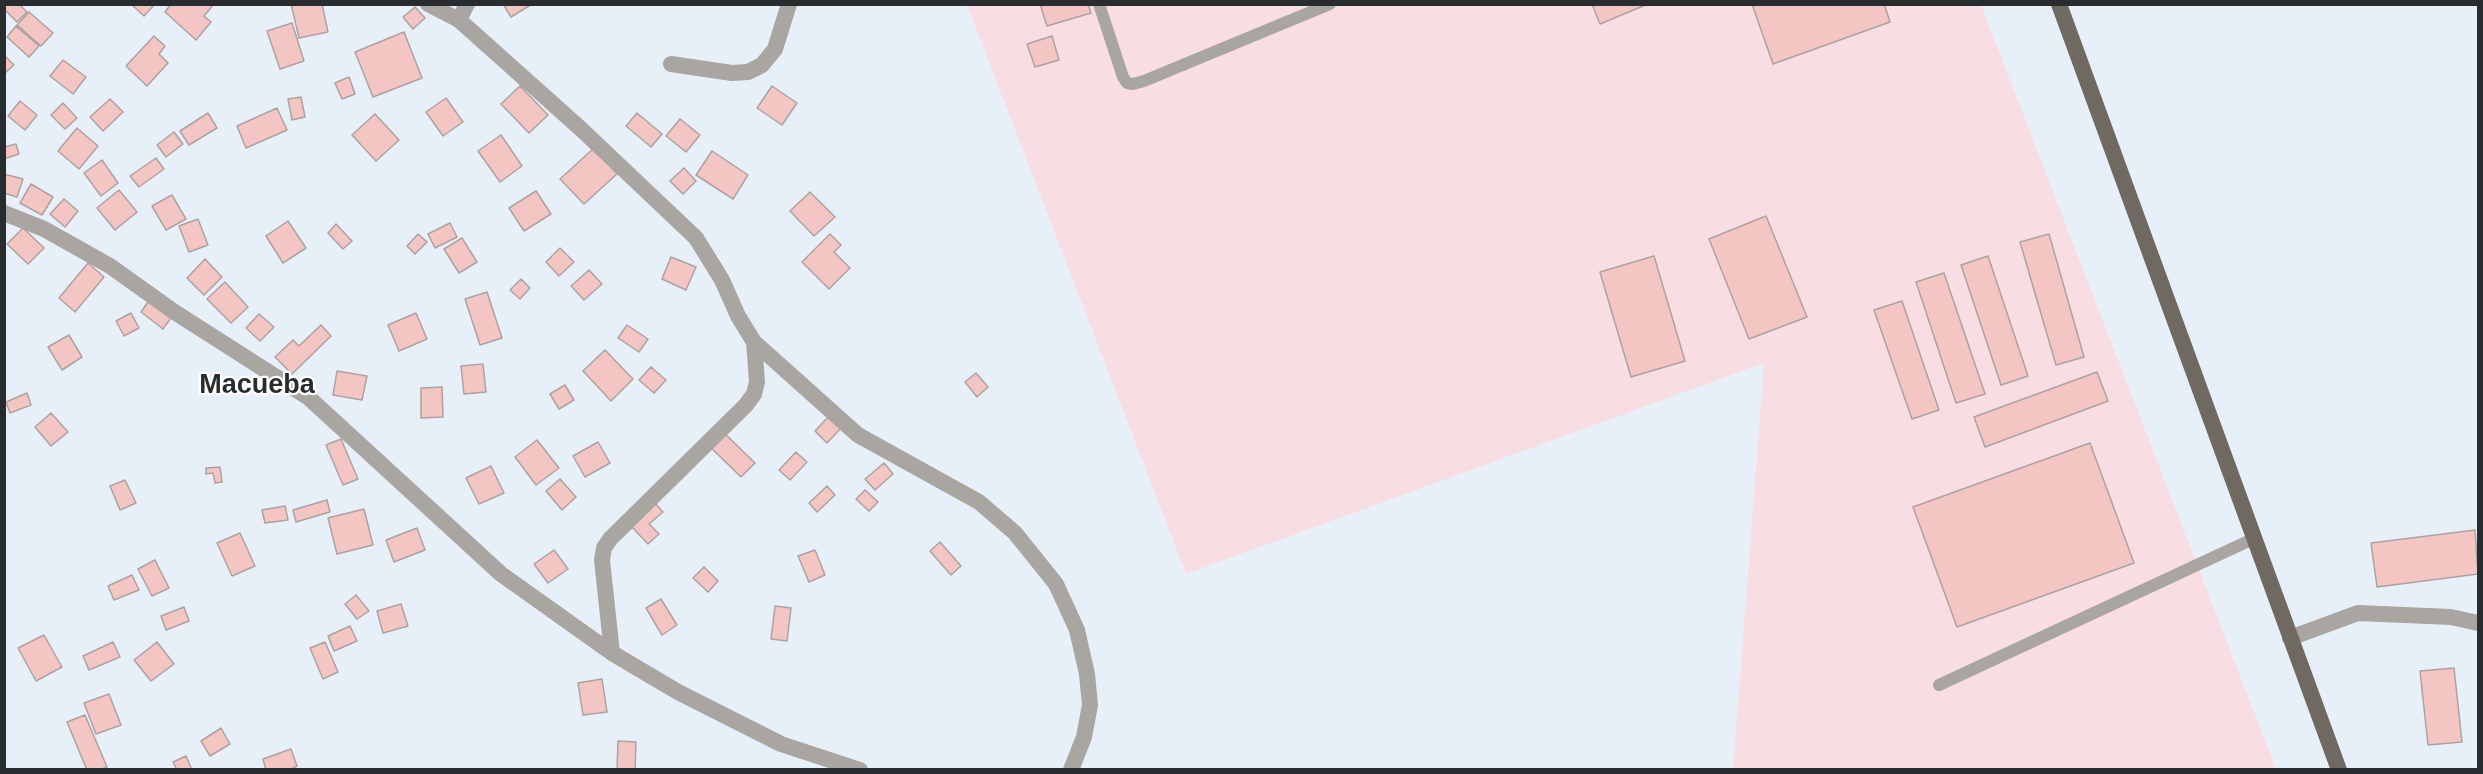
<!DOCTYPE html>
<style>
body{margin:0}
#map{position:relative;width:2483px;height:774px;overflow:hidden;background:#e7f0f9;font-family:Helvetica,sans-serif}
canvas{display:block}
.frame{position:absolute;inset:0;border:6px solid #282c2f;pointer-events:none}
</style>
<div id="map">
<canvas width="2483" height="774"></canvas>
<div class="frame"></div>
</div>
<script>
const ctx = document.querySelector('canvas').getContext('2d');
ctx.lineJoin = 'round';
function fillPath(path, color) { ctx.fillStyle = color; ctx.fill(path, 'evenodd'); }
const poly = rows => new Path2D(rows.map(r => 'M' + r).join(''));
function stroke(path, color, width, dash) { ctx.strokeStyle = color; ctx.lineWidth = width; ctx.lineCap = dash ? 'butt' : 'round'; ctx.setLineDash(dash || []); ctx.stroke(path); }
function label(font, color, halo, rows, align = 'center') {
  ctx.font = font + ' Helvetica,sans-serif'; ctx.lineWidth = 4.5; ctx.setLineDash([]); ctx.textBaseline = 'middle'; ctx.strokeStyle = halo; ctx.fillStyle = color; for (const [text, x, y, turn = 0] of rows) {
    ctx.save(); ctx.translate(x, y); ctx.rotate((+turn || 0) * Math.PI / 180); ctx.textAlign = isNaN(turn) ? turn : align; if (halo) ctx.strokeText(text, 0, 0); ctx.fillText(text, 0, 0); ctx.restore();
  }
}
const commercial = poly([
 [967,5,1981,5,2276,769,1733,769,1764,363,1186,574]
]);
const building = poly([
 [4,4,19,4,27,12,17,22,4,9,4,4],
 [131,4,155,4,144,16,131,4],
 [171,4,214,4,204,16,211,22,196,40,165,12,171,4],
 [291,4,322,4,328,32,299,38,291,4],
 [503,4,532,4,511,17,503,4],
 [1040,4,1088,4,1091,13,1047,26,1040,4],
 [1592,4,1648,4,1600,24,1592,4],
 [1752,4,1884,4,1890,22,1773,64,1752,4],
 [415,7,425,18,413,29,403,17,415,7],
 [29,12,53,33,41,46,17,25,29,12],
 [292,23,304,61,280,69,267,31,292,23],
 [16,26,39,46,29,57,7,37,16,26],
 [404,32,422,78,373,97,355,52,404,32],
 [154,36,165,46,159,54,168,63,147,86,126,66,154,36],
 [1052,36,1059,60,1035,67,1027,44,1052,36],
 [4,55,14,65,4,74,4,55],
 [63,60,86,77,73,94,50,76,63,60],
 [349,77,355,94,342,99,335,83,349,77],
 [520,86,548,115,529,133,501,104,520,86],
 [772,86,797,103,782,125,757,108,772,86],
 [301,97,305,117,292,120,288,99,301,97],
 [446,98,463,122,443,136,426,112,446,98],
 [110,99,123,112,103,131,90,117,110,99],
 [20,101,37,115,25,130,8,116,20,101],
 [63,103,77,118,65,129,51,115,63,103],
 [277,108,287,130,246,148,237,126,277,108],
 [208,113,217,128,189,145,180,131,208,113],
 [637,113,662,134,651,147,626,126,637,113],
 [375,114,399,140,376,161,352,135,375,114],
 [680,119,700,135,686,152,666,136,680,119],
 [77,128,98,146,79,169,58,151,77,128],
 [174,132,183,144,166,157,157,145,174,132],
 [501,135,522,166,500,182,478,151,501,135],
 [16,144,19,154,4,159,4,147,16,144],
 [594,148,617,174,584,204,560,179,594,148],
 [712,151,748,175,733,199,696,175,712,151],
 [156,158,164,169,139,187,130,176,156,158],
 [102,160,118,183,101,196,84,173,102,160],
 [684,168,696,181,683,194,670,181,684,168],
 [4,174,23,179,17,197,4,193,4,174],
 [31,184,53,197,42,215,20,203,31,184],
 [119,190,137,212,115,230,97,208,119,190],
 [536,191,551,214,524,231,509,208,536,191],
 [810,192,835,217,814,236,790,211,810,192],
 [172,195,186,219,166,230,152,206,172,195],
 [64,199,78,211,65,227,50,214,64,199],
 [1766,216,1807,317,1749,339,1709,239,1766,216],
 [198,219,208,245,189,252,179,226,198,219],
 [288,221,306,248,283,263,266,236,288,221],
 [450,223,457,237,435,248,428,234,450,223],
 [336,224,352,241,343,249,328,233,336,224],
 [23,228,44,248,28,264,7,244,23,228],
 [418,234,427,242,415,254,407,246,418,234],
 [830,234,841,245,834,252,850,268,829,289,802,262,830,234],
 [2049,234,2084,357,2056,365,2020,242,2049,234],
 [462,238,477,262,459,273,444,249,462,238],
 [560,248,574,262,559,276,546,262,560,248],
 [1654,256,1685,361,1631,377,1600,272,1654,256],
 [1988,256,2028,376,2001,385,1961,265,1988,256],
 [671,257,696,267,686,290,662,279,671,257],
 [205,259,222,277,204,295,187,278,205,259],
 [88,263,104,277,75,312,59,298,88,263],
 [589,270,602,284,584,300,571,286,589,270],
 [1944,273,1985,394,1956,403,1916,282,1944,273],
 [521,279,530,288,520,299,510,290,521,279],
 [225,282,248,307,231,323,207,299,225,282],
 [487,292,502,338,480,345,465,299,487,292],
 [154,293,177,309,163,329,141,312,154,293],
 [1902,301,1939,410,1912,419,1874,310,1902,301],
 [131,313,139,328,124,336,116,321,131,313],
 [416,313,427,339,399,351,388,325,416,313],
 [259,314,274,327,260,341,246,328,259,314],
 [321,325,331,336,292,374,275,357,293,340,299,346,321,325],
 [627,325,648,339,639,352,618,338,627,325],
 [69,335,82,357,62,370,48,347,69,335],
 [605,350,633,379,611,401,583,371,605,350],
 [483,364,486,392,464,394,461,366,483,364],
 [651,367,666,380,654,393,639,380,651,367],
 [337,371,367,376,362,400,333,395,337,371],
 [2097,372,2108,401,1985,447,1974,417,2097,372],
 [976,373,988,387,977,397,965,382,976,373],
 [565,385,574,400,559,409,550,394,565,385],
 [442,387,443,417,421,418,421,388,442,387],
 [27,393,31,405,10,413,6,402,27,393],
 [51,413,68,432,51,446,35,427,51,413],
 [832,413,844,425,827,443,815,431,832,413],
 [717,426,755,463,741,477,703,440,717,426],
 [341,439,358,479,343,485,326,445,341,439],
 [537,440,559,468,536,485,515,457,537,440],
 [598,442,610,463,585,477,573,456,598,442],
 [2090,443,2134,563,1957,627,1913,507,2090,443],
 [796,452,807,462,790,480,779,470,796,452],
 [884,463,893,474,875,490,865,479,884,463],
 [491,466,504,493,479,504,466,478,491,466],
 [220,467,222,482,215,483,213,473,206,474,206,468,220,467],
 [560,479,576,497,562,510,546,491,560,479],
 [125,480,136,503,120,510,110,486,125,480],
 [827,486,835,495,817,512,809,503,827,486],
 [865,490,878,502,869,511,856,499,865,490],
 [327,500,330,512,296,522,293,510,327,500],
 [654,502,663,512,649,524,659,534,648,544,630,525,654,502],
 [285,506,288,520,265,523,262,510,285,506],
 [364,509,373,545,337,554,328,518,364,509],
 [417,528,425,550,394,562,386,540,417,528],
 [2475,530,2478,574,2377,587,2371,543,2475,530],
 [240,533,255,566,232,576,217,543,240,533],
 [940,542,961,566,951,575,930,551,940,542],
 [554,550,568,569,548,583,534,564,554,550],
 [815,550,825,575,809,582,798,556,815,550],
 [155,560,169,588,152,596,138,569,155,560],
 [704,567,718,581,708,592,693,578,704,567],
 [132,575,139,590,114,600,108,586,132,575],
 [356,595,369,611,357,619,345,604,356,595],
 [661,599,677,625,662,635,646,608,661,599],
 [401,604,408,626,383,633,377,611,401,604],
 [775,606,791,608,787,641,771,639,775,606],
 [184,607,189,621,166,630,161,616,184,607],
 [350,626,357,641,334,651,328,636,350,626],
 [44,635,62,667,36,681,18,648,44,635],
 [113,642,120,657,89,670,83,656,113,642],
 [157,642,174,664,151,681,134,660,157,642],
 [325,642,338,672,323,679,310,648,325,642],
 [2454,668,2462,742,2428,745,2420,671,2454,668],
 [602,679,607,712,583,715,578,683,602,679],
 [109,694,121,725,96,734,84,703,109,694],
 [85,715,107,767,101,770,87,770,67,722,85,715],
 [221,728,230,744,210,756,201,741,221,728],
 [618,741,636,742,635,770,617,770,618,741],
 [291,749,297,766,290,770,266,770,263,759,291,749],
 [186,756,192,770,177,770,173,762,186,756]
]);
const service = poly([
 [1099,4,1123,77,1127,83,1133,84,1144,81,1330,4],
 [1939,685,2255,538]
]);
const minor = poly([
 [428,4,459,20,581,129,696,238,722,280,738,316,754,342,858,435,979,502,1015,533,1056,584,1077,630,1087,674,1090,705,1084,737,1071,770],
 [459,20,467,4],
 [671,64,732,73,748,72,762,65,775,49,789,4],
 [4,213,44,229,110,266,173,311,309,398,501,574,612,653,678,692,781,744,860,770],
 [2290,638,2358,613,2451,617,2478,623],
 [612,653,602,560,604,548,610,539,746,405,754,394,757,382,754,342]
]);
const primary = poly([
 [2059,4,2339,770]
]);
const districtNames = [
 ["Macueba",257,386]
];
fillPath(commercial, '#f8dde2');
fillPath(building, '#f3c6c4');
stroke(building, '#aea1a0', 1.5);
stroke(service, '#a9a5a1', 12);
stroke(minor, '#a9a5a1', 16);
stroke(primary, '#6f6962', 16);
label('bold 27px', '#282c2f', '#fff', districtNames);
</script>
